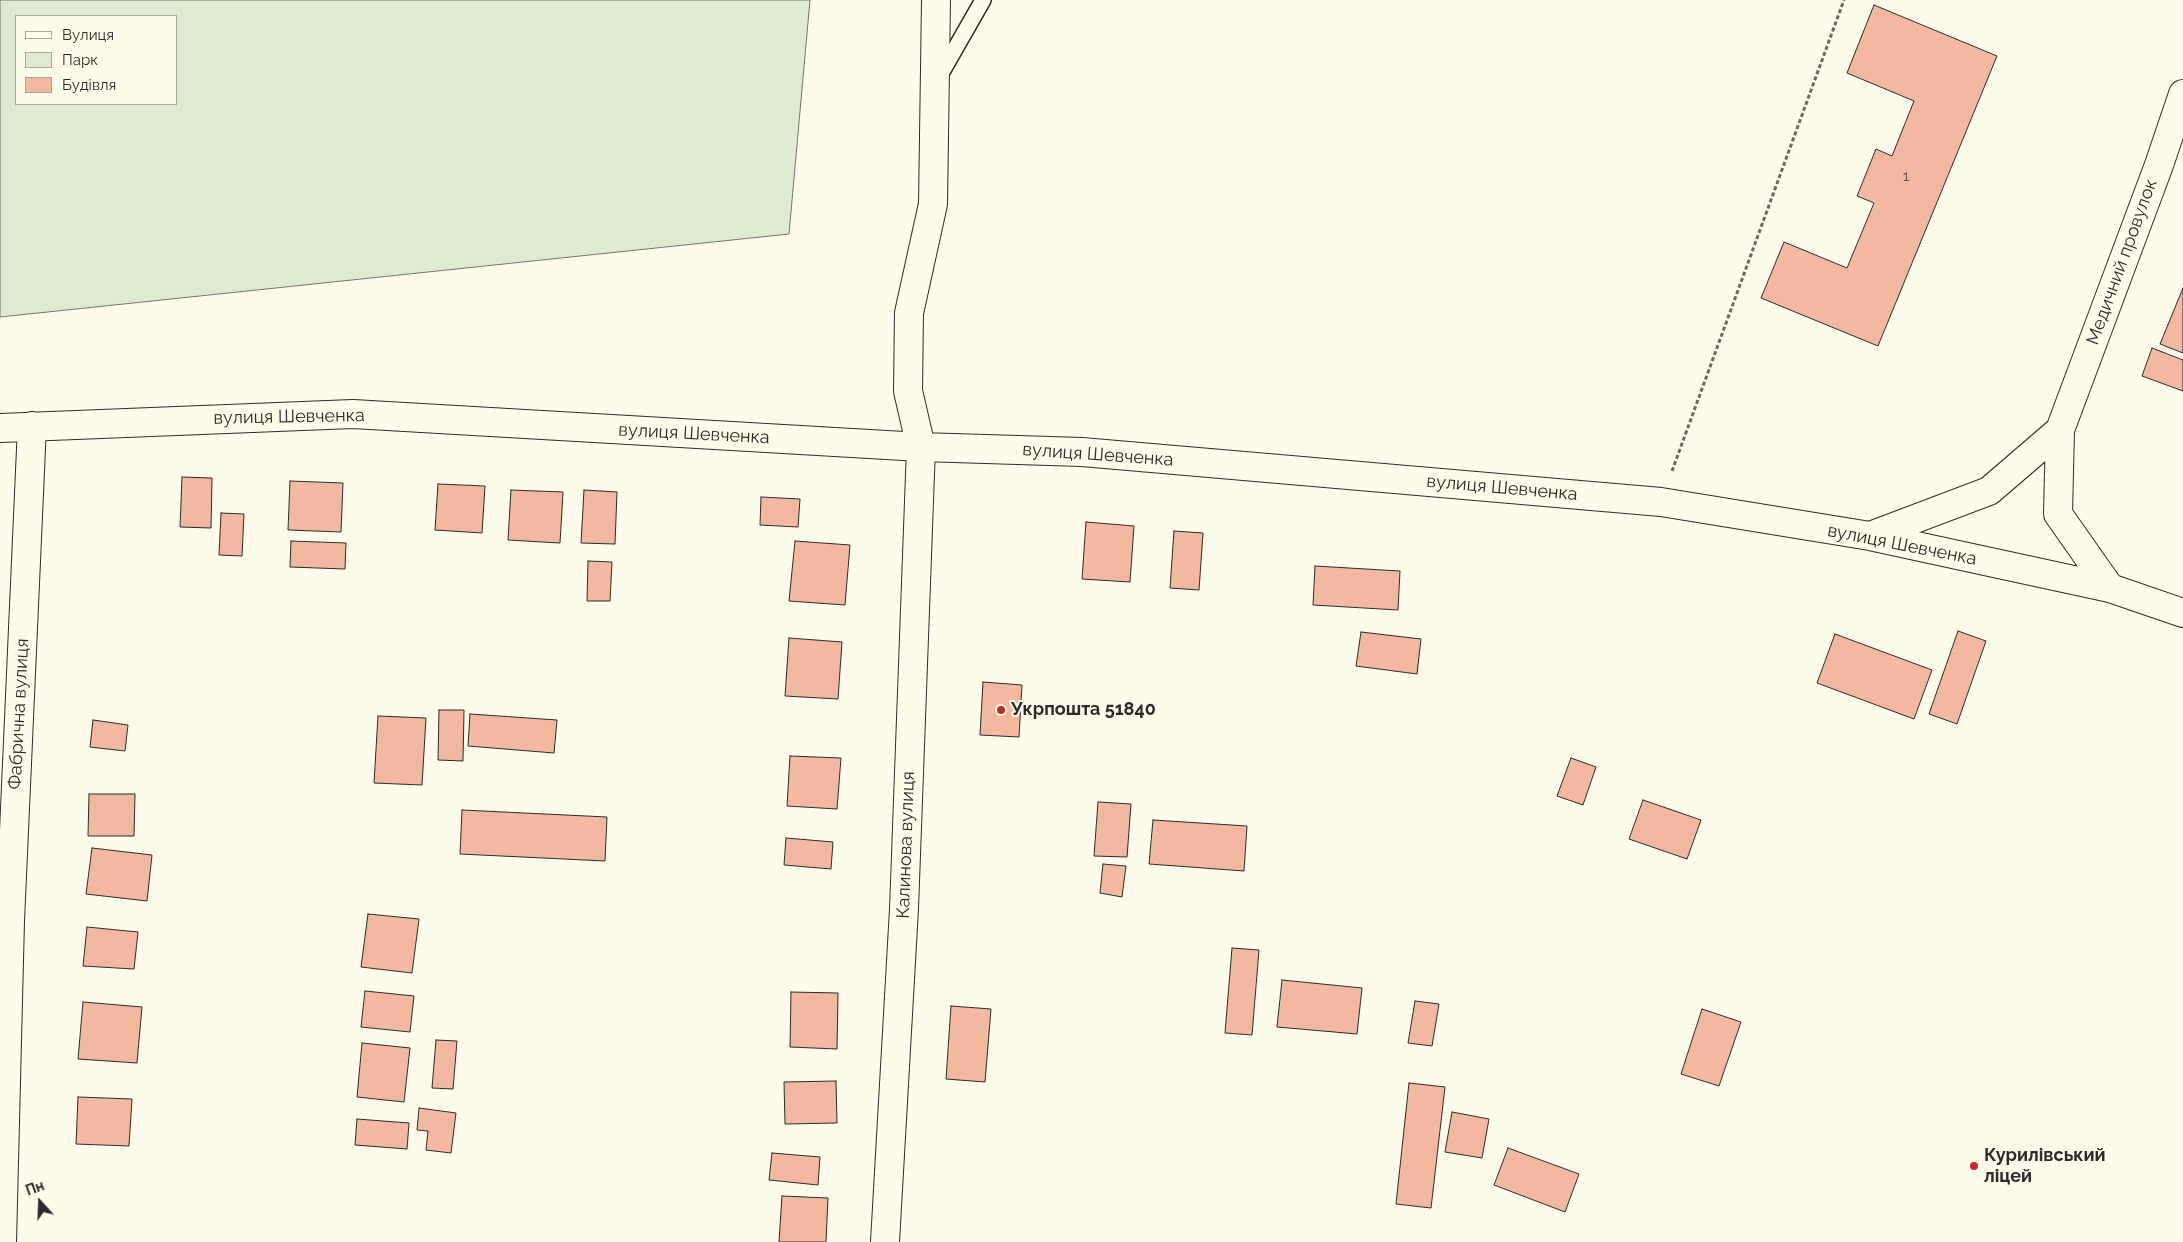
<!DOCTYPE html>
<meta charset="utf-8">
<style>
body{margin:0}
#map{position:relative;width:2183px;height:1242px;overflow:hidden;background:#fdfbea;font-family:Raleway,sans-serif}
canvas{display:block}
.legend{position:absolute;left:15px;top:15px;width:162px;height:90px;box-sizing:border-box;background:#fdfbea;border:1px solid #a9a89e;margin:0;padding:6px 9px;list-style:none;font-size:15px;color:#2b2b2b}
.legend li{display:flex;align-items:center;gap:10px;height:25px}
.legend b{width:25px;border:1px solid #a9a89e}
.north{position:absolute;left:15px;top:1177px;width:50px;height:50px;-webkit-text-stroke:4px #fdfbea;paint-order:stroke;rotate:340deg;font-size:14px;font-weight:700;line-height:20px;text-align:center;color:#2b2b2b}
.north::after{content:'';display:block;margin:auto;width:18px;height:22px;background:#2b2b2b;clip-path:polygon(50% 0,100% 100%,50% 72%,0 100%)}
</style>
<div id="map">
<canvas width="2183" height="1242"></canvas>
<ul class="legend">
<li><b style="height:6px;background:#fdfbea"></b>Вулиця</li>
<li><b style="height:14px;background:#deebd1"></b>Парк</li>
<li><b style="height:14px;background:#f2b8a0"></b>Будівля</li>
</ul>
<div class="north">Пн</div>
</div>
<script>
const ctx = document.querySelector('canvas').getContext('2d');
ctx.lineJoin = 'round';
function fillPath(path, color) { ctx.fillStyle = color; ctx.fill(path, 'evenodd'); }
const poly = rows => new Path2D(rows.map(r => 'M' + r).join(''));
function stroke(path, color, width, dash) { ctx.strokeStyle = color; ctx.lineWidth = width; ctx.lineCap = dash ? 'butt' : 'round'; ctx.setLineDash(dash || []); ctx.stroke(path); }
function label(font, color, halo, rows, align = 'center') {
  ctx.font = font + ' Raleway,sans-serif'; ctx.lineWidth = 4; ctx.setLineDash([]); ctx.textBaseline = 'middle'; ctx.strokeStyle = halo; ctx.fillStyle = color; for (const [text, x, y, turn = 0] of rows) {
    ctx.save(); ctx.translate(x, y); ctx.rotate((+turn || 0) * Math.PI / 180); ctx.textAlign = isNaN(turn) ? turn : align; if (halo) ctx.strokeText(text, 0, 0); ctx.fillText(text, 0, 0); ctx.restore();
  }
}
const green = poly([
 [0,0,810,0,789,234,0,317,0,0],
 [16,16,176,16,176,104,16,104,16,16]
]);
const building = poly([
 [1874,5,1997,56,1878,346,1761,298,1784,242,1847,268,1874,203,1857,196,1876,149,1892,156,1914,101,1847,73,1874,5],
 [2183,288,2183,353,2160,344,2183,288],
 [2152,348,2183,360,2183,391,2142,376,2152,348],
 [182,477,212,478,211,528,180,527,182,477],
 [290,481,343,483,341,532,288,530,290,481],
 [438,484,485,486,482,533,435,530,438,484],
 [511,490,563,492,560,543,508,540,511,490],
 [584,490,617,492,615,544,581,543,584,490],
 [761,497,800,499,798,527,760,525,761,497],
 [221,513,244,514,242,556,219,555,221,513],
 [1086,522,1134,526,1130,582,1082,579,1086,522],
 [1174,531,1203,533,1199,590,1170,588,1174,531],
 [291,541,346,543,345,569,290,567,291,541],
 [795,541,850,545,845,605,789,601,795,541],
 [588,561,612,562,610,601,587,601,588,561],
 [1315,566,1400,571,1398,610,1313,605,1315,566],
 [1958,631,1986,641,1957,724,1929,714,1958,631],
 [1361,632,1421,639,1417,674,1356,666,1361,632],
 [1835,634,1932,670,1914,719,1817,683,1835,634],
 [789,638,842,642,838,699,785,696,789,638],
 [983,682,1022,685,1019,737,980,735,983,682],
 [439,710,464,710,463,761,438,760,439,710],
 [470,714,557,720,554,753,468,746,470,714],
 [378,716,426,718,422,785,374,783,378,716],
 [93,720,128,725,125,751,90,747,93,720],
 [790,756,841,758,837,809,787,806,790,756],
 [1571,758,1596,767,1583,805,1557,796,1571,758],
 [89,794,135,794,134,836,88,836,89,794],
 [1643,800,1701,820,1687,859,1629,839,1643,800],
 [1098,802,1131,804,1127,857,1094,856,1098,802],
 [462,810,607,817,605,861,460,854,462,810],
 [1153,820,1247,826,1244,871,1149,864,1153,820],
 [786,838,833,842,831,869,784,865,786,838],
 [92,848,152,855,147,901,86,894,92,848],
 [1103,864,1126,866,1122,897,1100,893,1103,864],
 [368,914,419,919,412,973,361,967,368,914],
 [87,927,138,932,134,969,83,966,87,927],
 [1232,948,1259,950,1252,1035,1225,1033,1232,948],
 [1282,980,1362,988,1357,1034,1277,1027,1282,980],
 [365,991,414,996,410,1032,361,1027,365,991],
 [791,992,838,993,837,1049,790,1047,791,992],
 [1415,1001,1439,1004,1432,1046,1408,1043,1415,1001],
 [83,1002,142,1007,137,1063,78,1059,83,1002],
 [951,1006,991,1009,985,1082,946,1079,951,1006],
 [1702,1009,1741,1022,1719,1086,1681,1074,1702,1009],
 [436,1040,457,1041,453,1089,432,1088,436,1040],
 [362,1043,410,1048,404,1102,357,1097,362,1043],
 [836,1081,837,1123,785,1124,784,1082,836,1081],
 [1409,1083,1445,1087,1431,1208,1396,1204,1409,1083],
 [78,1097,132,1099,129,1146,76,1144,78,1097],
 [419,1108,456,1113,451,1153,426,1150,428,1131,417,1130,419,1108],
 [1452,1112,1489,1119,1482,1158,1445,1152,1452,1112],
 [357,1119,409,1123,407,1149,355,1145,357,1119],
 [1508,1148,1579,1174,1565,1212,1494,1185,1508,1148],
 [772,1153,820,1157,818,1185,769,1180,772,1153],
 [782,1196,828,1198,826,1242,779,1242,782,1196]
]);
const path = poly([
 [1672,471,1844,0]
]);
const service = poly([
 [939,77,983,0]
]);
const minor = poly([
 [0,428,353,414,921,447,1082,452,1661,502,1870,536,2110,588,2183,613],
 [2060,430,2159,165,2183,94],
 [1870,536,1989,491,2060,430,2058,514,2110,588],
 [2,1242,10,921,32,426],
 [885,1242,904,909,921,447,908,391,909,313,933,204,936,0]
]);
const markers = [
 [1001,710,5,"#c62828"],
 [1974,1166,5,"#c62828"]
];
const numberNames = [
 ["1",1906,176]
];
const streetNames = [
 ["Медичний провулок",2122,262,-70],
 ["вулиця Шевченка",289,417,-1],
 ["вулиця Шевченка",694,434,3],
 ["вулиця Шевченка",1098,455,4],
 ["вулиця Шевченка",1502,488,5],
 ["вулиця Шевченка",1902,545,11],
 ["Фабрична вулиця",19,714,-87],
 ["Калинова вулиця",906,845,-88]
];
const poiNames = [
 ["Укрпошта 51840",1011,710],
 ["Курилівський",1984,1156],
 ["ліцей",1984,1177]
];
fillPath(green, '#deebd1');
stroke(green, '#74746e', 1);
fillPath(building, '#f2b8a0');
stroke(building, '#2b2b2b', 1);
stroke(service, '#2b2b2b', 18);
stroke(minor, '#2b2b2b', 30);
stroke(path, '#6a6964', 3, [4, 2.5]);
stroke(service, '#fdfbea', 15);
stroke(minor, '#fdfbea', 28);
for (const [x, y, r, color] of markers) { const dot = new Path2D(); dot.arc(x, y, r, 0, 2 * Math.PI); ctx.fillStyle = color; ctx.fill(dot); stroke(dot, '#fdfbea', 2); }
label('15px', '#5d4e48', null, numberNames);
label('18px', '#2b2b2b', '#fdfbea', streetNames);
label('bold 18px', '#2b2b2b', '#fdfbea', poiNames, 'left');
</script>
